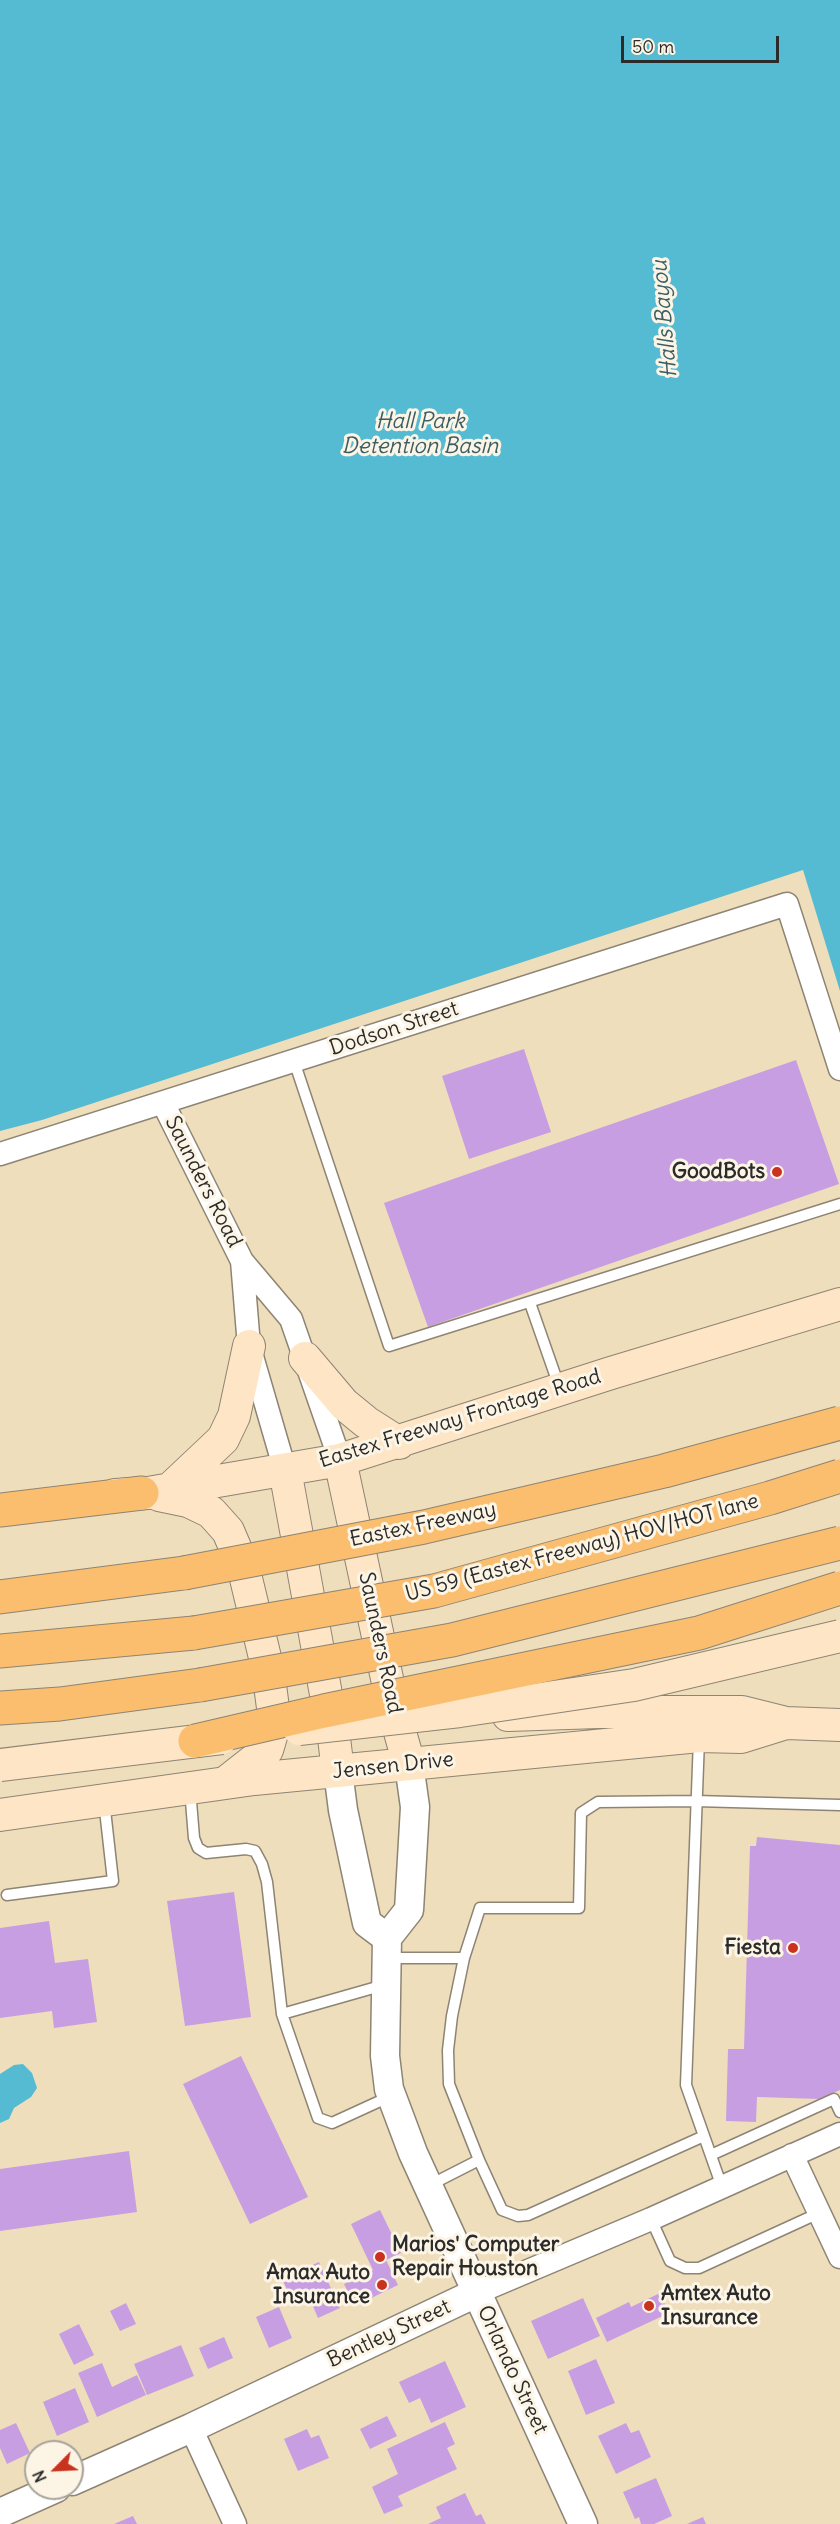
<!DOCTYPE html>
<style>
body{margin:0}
#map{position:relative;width:840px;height:2524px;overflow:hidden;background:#efdebc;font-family:Delius,sans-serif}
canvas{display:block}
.north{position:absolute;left:24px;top:2440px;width:60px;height:60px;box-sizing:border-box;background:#fcf5e5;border:2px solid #a8a49b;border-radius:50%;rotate:246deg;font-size:16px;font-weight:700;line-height:24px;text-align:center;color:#2b2b2b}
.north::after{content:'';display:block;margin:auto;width:21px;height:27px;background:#c8321e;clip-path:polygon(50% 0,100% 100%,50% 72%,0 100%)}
.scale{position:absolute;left:621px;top:36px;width:158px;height:27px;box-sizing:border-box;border:3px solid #2b2b2b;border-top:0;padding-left:8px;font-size:18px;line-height:21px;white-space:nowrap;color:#2b2b2b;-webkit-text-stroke:4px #fcf5e5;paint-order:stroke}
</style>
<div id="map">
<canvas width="840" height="2524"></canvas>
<div class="north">N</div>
<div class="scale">50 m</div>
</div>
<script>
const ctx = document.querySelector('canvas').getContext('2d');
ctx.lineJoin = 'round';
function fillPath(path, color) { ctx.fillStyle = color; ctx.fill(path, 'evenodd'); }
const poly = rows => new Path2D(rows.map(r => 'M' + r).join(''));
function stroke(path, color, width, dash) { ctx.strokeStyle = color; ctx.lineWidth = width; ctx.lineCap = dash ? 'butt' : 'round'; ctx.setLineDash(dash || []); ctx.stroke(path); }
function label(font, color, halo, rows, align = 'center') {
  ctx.font = font + ' Delius,sans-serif'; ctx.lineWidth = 6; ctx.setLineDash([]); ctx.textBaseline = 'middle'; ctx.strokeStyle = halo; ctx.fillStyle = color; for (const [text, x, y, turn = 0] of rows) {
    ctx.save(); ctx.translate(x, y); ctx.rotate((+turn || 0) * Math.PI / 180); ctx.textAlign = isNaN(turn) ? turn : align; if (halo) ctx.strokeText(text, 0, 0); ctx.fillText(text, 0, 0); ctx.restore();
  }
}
const water = poly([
 [0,0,840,0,840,991,803,870,42,1120,0,1131],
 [23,2064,32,2073,37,2088,31,2097,14,2108,9,2119,0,2123,0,2074,14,2065]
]);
const building = poly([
 [524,1049,551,1132,469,1159,442,1076],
 [796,1060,839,1184,428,1327,384,1203],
 [757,1837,840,1845,840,2090,820,2099,757,2097,756,2122,726,2121,728,2049,744,2049,750,1846,756,1846],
 [234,1892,251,2017,185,2026,167,1901],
 [49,1921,55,1963,88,1959,97,2022,54,2028,52,2011,0,2018,0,1928],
 [241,2056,308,2197,250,2224,183,2084],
 [129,2151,137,2212,0,2231,0,2169],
 [380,2210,401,2253,386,2260,398,2285,355,2306,344,2284,373,2270,351,2224],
 [319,2262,340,2308,318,2318,309,2297,294,2304,282,2279],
 [660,2293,669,2313,607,2342,596,2318,629,2302,631,2307],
 [583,2298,600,2336,548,2359,531,2321],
 [126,2303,136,2324,120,2331,110,2311],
 [279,2307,292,2338,269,2348,256,2317],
 [79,2324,94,2355,74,2365,59,2334],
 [224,2337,233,2358,208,2369,199,2348],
 [181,2345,194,2376,147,2395,134,2364],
 [596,2359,615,2403,586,2415,568,2371],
 [445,2361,466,2407,431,2423,420,2398,409,2403,399,2382],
 [102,2363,112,2387,137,2375,146,2395,97,2417,78,2373],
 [75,2388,89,2422,57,2436,43,2402],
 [387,2416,397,2436,370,2449,360,2429],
 [445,2422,455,2444,447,2448,457,2469,398,2496,403,2506,384,2514,372,2487,398,2474,387,2449],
 [16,2423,30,2453,7,2464,0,2448,0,2430],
 [626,2423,631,2433,639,2430,651,2457,616,2474,598,2436],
 [307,2429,311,2438,319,2435,329,2458,298,2471,284,2439],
 [656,2478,672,2516,654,2524,641,2524,639,2517,635,2519,623,2492],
 [465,2493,476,2516,481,2514,486,2524,428,2524,441,2518,436,2507],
 [133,2516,137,2524,114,2524],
 [703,2517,706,2524,687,2524]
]);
const service = poly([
 [294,1061,389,1346,840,1204],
 [530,1303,559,1386],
 [699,1739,686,2085,722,2187],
 [190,1789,194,1838,198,1848,206,1853,246,1849,255,1851,262,1864,267,1882,282,2014,318,2118,332,2123,391,2096],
 [7,1895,113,1881,104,1801],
 [387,1958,464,1958],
 [282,2014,384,1985],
 [711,2155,834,2099,840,2112],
 [479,2160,502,2210,518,2216,528,2215,704,2136],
 [428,2186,479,2160,449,2084,448,2050,452,2016,464,1958,480,1908,579,1908,581,1813,598,1802,696,1801,840,1805],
 [651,2219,670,2261,685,2268,699,2268,819,2213]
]);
const minor = poly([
 [163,1103,242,1261,291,1319,340,1460],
 [0,1154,787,904,840,1069],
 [242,1261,249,1346,285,1470],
 [792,2155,840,2257],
 [476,2293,651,2219,840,2134],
 [191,2428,235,2524]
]);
const tertiary = poly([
 [409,1764,415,1807,409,1910,387,1938,385,2056,389,2089,413,2153,583,2524],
 [338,1771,343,1810,367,1923,387,1938],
 [72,2481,191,2428,476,2293],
 [0,2513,56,2488]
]);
const secondary = poly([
 [305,1358,344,1404,366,1422,399,1443],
 [340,1460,394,1711,409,1764],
 [285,1470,334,1738,338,1771],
 [169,1490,223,1439,234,1416,249,1346],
 [115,1495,148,1493,340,1460,611,1373,840,1304],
 [159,1495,188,1501,211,1512,228,1531,243,1566,268,1670,275,1723,267,1750,225,1783],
 [508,1715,599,1712,742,1712,786,1723,840,1725],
 [0,1815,254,1779,699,1736,741,1737,786,1723]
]);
const motorway = poly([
 [0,1510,142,1493],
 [0,1597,184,1573],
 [0,1651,194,1633],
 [0,1708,60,1704,200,1685]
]);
const secondaryBridge = poly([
 [299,1729,460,1711,634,1685,840,1636],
 [0,1765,222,1738]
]);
const motorwayBridge = poly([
 [184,1573,424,1527,664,1471,840,1423],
 [194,1633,434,1591,770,1498,840,1476],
 [200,1685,452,1640,840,1543],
 [195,1741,324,1711,699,1633,840,1588]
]);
const markers = [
 [777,1172,6,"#c8321e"],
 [793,1948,6,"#c8321e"],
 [380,2257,6,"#c8321e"],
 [382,2285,6,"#c8321e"],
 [649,2306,6,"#c8321e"]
];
const streetNames = [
 ["Dodson Street",394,1029,-18],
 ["Saunders Road",203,1182,63],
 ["Eastex Freeway Frontage Road",460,1419,-17],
 ["Eastex Freeway",423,1525,-12],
 ["US 59 (Eastex Freeway) HOV/HOT lane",582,1548,-15],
 ["Saunders Road",380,1643,78],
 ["Jensen Drive",393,1766,-6],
 ["Bentley Street",389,2334,-25],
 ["Orlando Street",512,2370,65]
];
const poiNames = [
 ["GoodBots",765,1172],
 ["Fiesta",781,1948],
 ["Marios' Computer",392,2245,"left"],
 ["Repair Houston",392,2269,"left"],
 ["Amax Auto",370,2273],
 ["Insurance",370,2297],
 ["Amtex Auto",661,2294,"left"],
 ["Insurance",661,2318,"left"]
];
const waterNames = [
 ["Halls Bayou",665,319,-95],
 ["Hall Park",420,422],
 ["Detention Basin",420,447]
];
fillPath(water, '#55bbd3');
fillPath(building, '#c79ee1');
stroke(service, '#8d8474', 13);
stroke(minor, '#8d8474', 25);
stroke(tertiary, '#8d8474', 31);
stroke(secondary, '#8d8474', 34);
stroke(motorway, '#8d8474', 35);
stroke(service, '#fff', 10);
stroke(minor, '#fff', 22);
stroke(tertiary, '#fff', 28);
stroke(secondary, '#fde5c5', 32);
stroke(motorway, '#fabe6e', 33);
stroke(secondaryBridge, '#8d8474', 34, []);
stroke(motorwayBridge, '#8d8474', 35, []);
stroke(secondaryBridge, '#fde5c5', 32);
stroke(motorwayBridge, '#fabe6e', 33);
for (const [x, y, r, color] of markers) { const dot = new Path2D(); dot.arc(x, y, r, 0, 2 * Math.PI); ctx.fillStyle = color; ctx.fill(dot); stroke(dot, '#fcf5e5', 2); }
label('21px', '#2b2b2b', '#fcf5e5', streetNames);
label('bold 21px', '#2b2b2b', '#fcf5e5', poiNames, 'right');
label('italic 22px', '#3a5d66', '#fcf5e5', waterNames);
</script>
